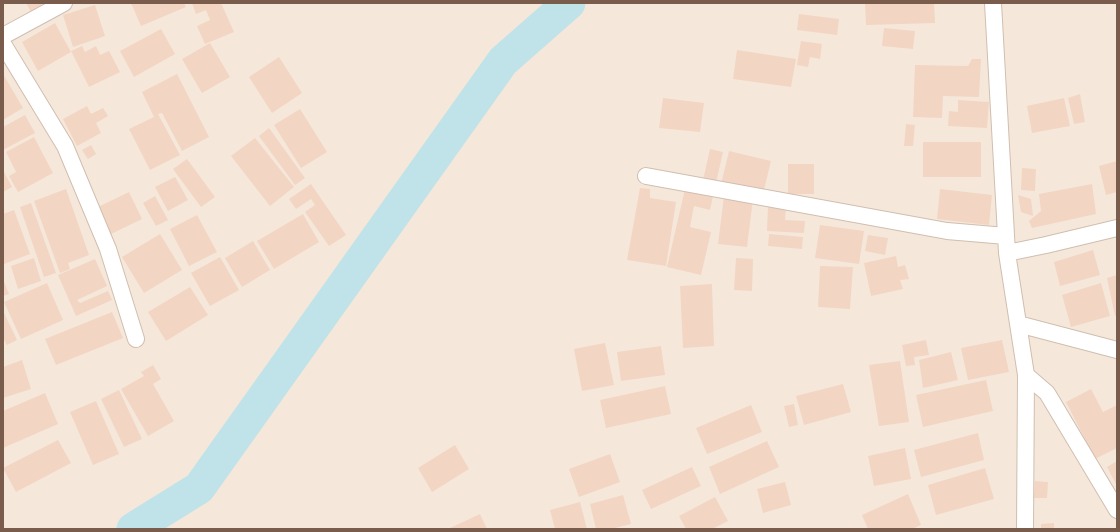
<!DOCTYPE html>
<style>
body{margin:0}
#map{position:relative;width:1120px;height:532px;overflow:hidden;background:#fdf6ec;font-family:"Fira Sans Condensed",sans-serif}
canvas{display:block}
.frame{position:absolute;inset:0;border:4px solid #7a5c4d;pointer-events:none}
</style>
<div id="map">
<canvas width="1120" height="532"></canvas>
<div class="frame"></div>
</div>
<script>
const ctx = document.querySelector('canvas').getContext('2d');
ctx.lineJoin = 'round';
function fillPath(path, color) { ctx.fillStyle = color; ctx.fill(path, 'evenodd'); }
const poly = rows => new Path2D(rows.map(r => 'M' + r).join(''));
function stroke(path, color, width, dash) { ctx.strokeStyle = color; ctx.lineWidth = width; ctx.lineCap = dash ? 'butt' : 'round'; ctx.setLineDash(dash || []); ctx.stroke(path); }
const residential = poly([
 [3,3,1117,3,1117,529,3,529]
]);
const river = poly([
 [133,529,199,488,503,61,569,3]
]);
const building = poly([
 [26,3,41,3,42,5,31,12],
 [131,3,184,3,186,7,141,26],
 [192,3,221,3,234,32,205,44,197,26,210,20,206,10,196,14],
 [865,3,934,3,935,23,866,25],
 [95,5,105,36,73,47,63,15],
 [799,14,839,19,837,35,797,30],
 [55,23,71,52,38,71,22,42],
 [884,28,915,31,913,49,882,46],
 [161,29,175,54,134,77,120,51],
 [801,41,822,44,820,59,810,57,808,67,797,65],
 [210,43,230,77,202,93,182,59],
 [82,46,85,52,96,46,100,55,109,51,120,72,89,87,71,51],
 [737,50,796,59,791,87,733,79],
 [279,57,302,93,272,113,249,77],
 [972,59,981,59,979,97,943,96,942,118,913,117,915,65,968,66],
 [3,74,23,108,3,120],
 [177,74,209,137,182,151,162,113,158,114,180,155,150,170,129,129,154,117,142,92],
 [1080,94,1085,122,1074,124,1068,98],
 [663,98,704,103,700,132,659,128],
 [1064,98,1070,126,1032,133,1027,106],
 [958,100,989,102,987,128,948,126,949,111,958,112],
 [87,106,91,114,103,108,108,116,96,123,101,133,77,146,63,119],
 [300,109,327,152,301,168,274,125],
 [25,115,35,133,3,150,3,127],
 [906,124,915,125,913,146,904,146],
 [269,128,305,178,295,185,259,136],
 [34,137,53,173,18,192,9,176,16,172,6,152],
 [255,138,294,187,270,206,231,156],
 [923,142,981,142,981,177,923,177],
 [91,145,96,154,88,159,82,150],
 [710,149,723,152,716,183,703,180],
 [729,151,771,161,763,194,721,184],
 [187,159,215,197,201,207,173,169],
 [1117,161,1117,192,1106,195,1099,166],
 [788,164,814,164,814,194,788,194],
 [1022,168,1036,169,1035,191,1021,190],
 [3,170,12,187,3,192],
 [175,177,188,200,168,211,155,187],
 [311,184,346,235,329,246,305,212,315,205,311,199,296,209,289,199],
 [1092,184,1096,214,1032,228,1029,221,1041,211,1039,194],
 [640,188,650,189,650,198,676,202,666,266,627,260],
 [66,189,89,255,68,263,70,269,60,273,34,201],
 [685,189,713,196,710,210,694,206,690,227,711,232,701,275,667,267],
 [940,189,992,195,989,225,937,219],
 [129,192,142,219,111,234,98,207],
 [1018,195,1031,199,1033,216,1021,212],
 [155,196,168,220,156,226,143,203],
 [724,196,753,199,747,247,718,244],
 [31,203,56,273,44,277,20,207],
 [768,206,786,207,785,220,805,221,804,233,767,231],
 [14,210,30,254,4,264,3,261,3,214],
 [303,214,319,242,274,269,257,241],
 [197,215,217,252,189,266,170,229],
 [820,225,864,231,859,264,815,258],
 [160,234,182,270,144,293,122,257],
 [769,234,803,237,802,249,768,246],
 [868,235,888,238,885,255,865,251],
 [253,241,270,270,242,287,225,258],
 [1093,250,1100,275,1060,286,1054,262],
 [896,256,898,267,905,265,909,279,900,280,903,289,871,296,864,263],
 [220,257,239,290,210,306,191,273],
 [34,258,41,281,18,289,11,266],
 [736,258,753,259,752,291,734,290],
 [95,259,107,286,77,300,80,303,108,291,112,300,76,316,58,275],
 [820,266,853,267,850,309,818,307],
 [1117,275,1117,315,1115,316,1107,278],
 [3,279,9,294,3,296],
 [47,283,63,320,21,339,4,302],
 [1101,283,1110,316,1071,327,1062,295],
 [712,284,714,346,683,348,680,286],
 [190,287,208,315,166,341,148,312],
 [3,311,17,340,7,345,3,338],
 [112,312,123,338,56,365,45,339],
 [926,340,929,355,914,357,915,365,906,366,902,345],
 [1002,340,1009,372,968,380,961,348],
 [605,343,614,385,582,391,574,349],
 [661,346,665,375,621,381,617,352],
 [951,352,958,380,923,388,919,360],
 [22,360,31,389,3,398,3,367],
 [900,361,909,422,879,426,869,365],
 [153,365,161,379,153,384,174,421,148,436,121,389,144,376,141,372],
 [986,380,993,411,923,427,916,395],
 [843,384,851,412,804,425,796,396],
 [665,386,671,414,606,428,600,400],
 [1091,389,1103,412,1117,405,1117,448,1095,459,1066,402],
 [119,390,142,439,124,447,101,399],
 [45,393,58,424,3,448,3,411],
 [96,401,119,454,93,465,70,412],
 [794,404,798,425,789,427,784,406],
 [751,405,762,432,707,454,696,428],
 [978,433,984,460,921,477,914,450],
 [58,440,71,463,16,492,3,468],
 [767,441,779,467,720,494,709,467],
 [455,445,469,469,432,492,418,468],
 [905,448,911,479,874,486,868,456],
 [610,454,620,482,579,497,569,469],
 [1117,461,1117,486,1107,467],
 [692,467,701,486,651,509,642,490],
 [985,468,994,499,936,515,928,485],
 [1035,481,1048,482,1047,498,1034,498],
 [785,482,791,505,763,513,757,489],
 [908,494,921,525,912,529,868,529,862,515],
 [623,495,631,524,611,529,596,529,590,504],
 [715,497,728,521,712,529,686,529,679,516],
 [580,502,587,529,555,529,550,510],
 [480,514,487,529,451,529,450,528],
 [1054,523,1054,529,1041,529,1041,524]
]);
const minor = poly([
 [993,3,1007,253,1026,375,1025,529],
 [3,36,64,3],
 [3,44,65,146,108,249,136,339],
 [646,176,947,231,1006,236],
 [1007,253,1046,245,1117,228],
 [1018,324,1117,350],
 [1026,375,1047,393,1117,510]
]);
fillPath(residential, '#f5e8da');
stroke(river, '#bfe3e8', 33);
fillPath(building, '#f3d5c3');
stroke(minor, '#d1beb0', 18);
stroke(minor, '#fff', 16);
</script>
